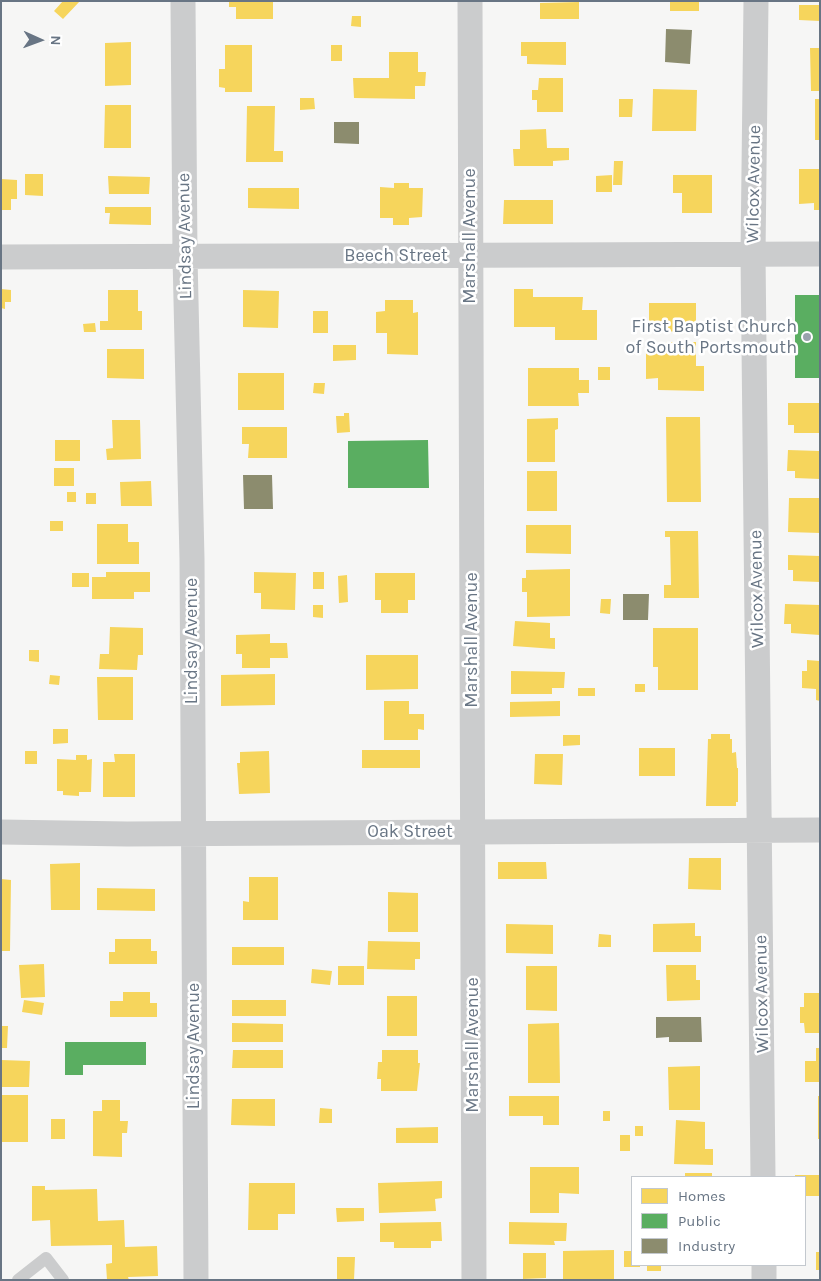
<!DOCTYPE html>
<style>
body{margin:0}
#map{position:relative;width:821px;height:1281px;overflow:hidden;background:#f6f6f5;font-family:Karla,sans-serif}
canvas{display:block}
.frame{position:absolute;inset:0;border:2px solid #687584;pointer-events:none}
.legend{position:absolute;left:631px;top:1176px;width:175px;height:90px;box-sizing:border-box;background:#fff;border:1px solid #c3c8ce;margin:0;padding:6px 9px;list-style:none;font-size:15px;color:#687584}
.legend li{display:flex;align-items:center;gap:10px;height:25px}
.legend b{width:25px;border:1px solid #c3c8ce}
.north{position:absolute;left:15px;top:15px;width:50px;height:50px;-webkit-text-stroke:4px #fff;paint-order:stroke;rotate:92deg;font-size:14px;font-weight:700;line-height:20px;text-align:center;color:#687584}
.north::after{content:'';display:block;margin:auto;width:18px;height:22px;background:#687584;clip-path:polygon(50% 0,100% 100%,50% 72%,0 100%)}
</style>
<div id="map">
<canvas width="821" height="1281"></canvas>
<div class="frame"></div>
<ul class="legend">
<li><b style="height:14px;background:#f6d55c"></b>Homes</li>
<li><b style="height:14px;background:#5aae61"></b>Public</li>
<li><b style="height:14px;background:#8c8c6e"></b>Industry</li>
</ul>
<div class="north">N</div>
</div>
<script>
const ctx = document.querySelector('canvas').getContext('2d');
ctx.lineJoin = 'round';
function fillPath(path, color) { ctx.fillStyle = color; ctx.fill(path, 'evenodd'); }
const poly = rows => new Path2D(rows.map(r => 'M' + r).join(''));
function stroke(path, color, width, dash) { ctx.strokeStyle = color; ctx.lineWidth = width; ctx.lineCap = dash ? 'butt' : 'round'; ctx.setLineDash(dash || []); ctx.stroke(path); }
function label(font, color, halo, rows, align = 'center') {
  ctx.font = font + ' Karla,sans-serif'; ctx.lineWidth = 5; ctx.setLineDash([]); ctx.textBaseline = 'middle'; ctx.strokeStyle = halo; ctx.fillStyle = color; for (const [text, x, y, turn = 0] of rows) {
    ctx.save(); ctx.translate(x, y); ctx.rotate((+turn || 0) * Math.PI / 180); ctx.textAlign = isNaN(turn) ? turn : align; if (halo) ctx.strokeText(text, 0, 0); ctx.fillText(text, 0, 0); ctx.restore();
  }
}
const homes = poly([
 [63,1,80,1,63,19,54,11],
 [229,1,273,1,273,19,236,19,236,7,229,7],
 [670,1,699,1,699,11,670,11],
 [579,2,579,19,540,19,540,3],
 [799,5,820,5,820,21,799,20],
 [352,16,361,16,361,27,351,26],
 [131,42,131,85,105,86,105,43],
 [521,42,566,42,566,65,527,64,527,56,521,56],
 [225,45,252,45,252,92,225,92,225,88,219,87,219,69,225,69],
 [331,45,342,45,342,61,331,61],
 [810,48,820,48,820,91,811,91],
 [389,52,418,52,418,72,426,72,425,86,415,86,415,99,354,98,353,78,389,78],
 [539,78,563,78,563,112,537,112,537,100,532,100,532,90,538,90],
 [653,89,697,90,696,131,652,131],
 [300,98,314,98,315,109,300,110],
 [619,99,633,99,632,117,619,117],
 [815,99,820,99,820,140,815,140],
 [105,105,131,105,131,148,104,148],
 [247,106,275,106,274,151,283,151,283,162,246,162],
 [546,129,547,148,569,148,569,160,553,161,553,166,514,166,513,149,520,149,520,130],
 [614,161,623,161,622,185,613,185],
 [799,169,820,169,820,210,814,210,814,203,799,204],
 [25,174,43,174,43,196,25,195],
 [612,175,612,192,596,192,596,176],
 [673,175,712,175,712,213,682,213,682,193,673,193],
 [108,176,150,177,149,194,109,194],
 [1,179,17,180,17,199,11,199,11,210,1,210],
 [394,183,409,183,409,188,423,188,422,217,409,218,409,225,393,225,393,218,380,218,380,187,394,188],
 [248,188,299,188,299,209,248,208],
 [504,200,553,200,553,224,503,224],
 [105,207,151,207,151,225,109,224,110,213,105,213],
 [1,289,11,290,11,302,5,302,5,309,1,308],
 [514,289,533,289,533,297,583,297,582,310,597,310,597,340,555,340,555,327,514,327],
 [108,290,138,290,138,311,142,311,142,330,100,330,100,321,108,321],
 [243,290,279,291,278,328,243,327],
 [385,300,413,300,413,313,418,312,418,355,387,354,387,333,376,333,376,312,385,311],
 [649,303,696,303,696,332,649,331],
 [313,311,328,311,328,333,313,333],
 [95,323,96,332,84,332,83,324],
 [666,342,696,342,696,366,704,366,704,391,658,390,658,378,646,379,646,344,666,344],
 [333,345,356,345,356,360,333,361],
 [107,349,144,349,144,379,107,378],
 [598,367,610,367,610,380,598,380],
 [528,368,579,368,579,380,589,380,589,393,578,393,579,406,528,406],
 [238,373,284,373,284,410,238,410],
 [314,383,325,383,324,394,313,393],
 [788,403,820,403,820,433,794,433,794,425,788,425],
 [344,413,349,413,350,432,337,433,336,416,344,416],
 [666,417,700,417,701,502,667,502],
 [558,418,558,429,555,430,555,462,527,462,527,419],
 [112,420,140,420,141,459,107,460,106,449,113,448],
 [242,427,287,427,287,458,248,458,249,444,242,444],
 [55,440,80,440,80,461,55,461],
 [788,450,820,451,820,479,795,478,795,471,787,471],
 [54,468,74,468,74,486,54,486],
 [527,471,557,471,557,511,527,511],
 [151,481,152,506,121,506,120,482],
 [67,492,76,492,76,502,67,502],
 [86,493,96,493,96,504,86,504],
 [789,498,820,498,820,533,788,532],
 [50,521,63,521,63,531,50,531],
 [97,524,128,524,128,542,139,542,139,564,97,564],
 [526,525,571,525,571,554,526,553],
 [665,531,698,531,699,598,664,598,664,585,671,585,670,537,665,537],
 [788,555,820,556,820,582,793,581,793,570,788,570],
 [570,569,570,616,527,617,527,592,522,592,522,578,526,578,526,570],
 [106,572,150,572,150,592,134,592,134,599,92,599,92,577,106,577],
 [254,572,296,573,295,610,261,609,261,593,254,593],
 [313,572,324,572,324,589,313,589],
 [72,573,89,573,89,587,72,587],
 [375,573,415,573,415,600,408,600,408,613,381,613,381,600,375,600],
 [347,575,348,602,339,603,338,576],
 [601,599,611,599,610,614,600,613],
 [785,604,820,605,820,635,791,633,791,624,784,624],
 [313,605,323,605,323,618,313,617],
 [515,621,550,623,550,638,555,638,555,649,513,646],
 [110,627,143,628,143,655,138,655,137,670,99,669,100,654,109,654],
 [653,628,698,628,698,690,658,690,658,667,653,667],
 [270,634,270,643,287,643,288,658,270,658,270,668,242,668,242,654,236,654,236,635],
 [29,650,39,650,39,662,29,661],
 [366,655,418,655,418,689,366,690],
 [807,660,820,661,820,701,816,700,816,689,802,688,802,671,807,671],
 [511,671,565,672,564,688,552,688,552,694,511,694],
 [275,674,275,705,221,706,221,675],
 [50,675,60,676,59,685,49,684],
 [97,677,133,677,133,720,98,720],
 [635,684,645,684,645,692,635,692],
 [578,688,595,688,595,696,578,696],
 [384,701,409,701,409,714,424,714,424,730,418,729,418,740,384,740],
 [560,701,560,716,510,717,510,702],
 [53,729,68,729,68,743,53,744],
 [711,734,730,734,730,739,732,739,732,753,736,752,737,768,738,768,738,802,736,802,736,806,706,806,708,739,711,739],
 [563,735,580,735,580,745,563,746],
 [639,748,675,748,675,776,639,776],
 [362,750,420,750,420,768,362,768],
 [25,751,37,751,37,764,25,764],
 [269,751,270,793,239,794,237,763,240,763,240,752],
 [114,754,135,754,135,797,103,797,103,762,115,762],
 [535,754,563,754,562,785,534,784],
 [76,755,87,755,87,760,92,759,91,792,79,792,79,796,63,795,63,791,57,791,57,759,76,760],
 [689,858,721,858,721,890,688,889],
 [498,862,546,862,547,879,498,879],
 [80,863,80,910,51,910,50,864],
 [249,877,278,877,278,920,243,920,243,901,249,902],
 [1,879,11,880,10,951,1,951],
 [97,888,155,889,155,911,97,910],
 [388,892,418,893,418,932,388,932],
 [695,923,695,936,701,936,701,952,653,952,653,924],
 [506,924,553,925,553,954,506,953],
 [599,934,611,935,611,947,598,947],
 [115,939,151,939,151,951,157,951,157,964,109,964,109,952,115,952],
 [368,941,420,942,420,959,415,959,415,970,367,969],
 [232,947,284,947,284,965,232,965],
 [44,964,45,997,21,998,19,965],
 [666,965,696,965,696,980,700,980,700,1000,667,1001],
 [338,966,364,966,364,985,338,985],
 [526,966,557,966,557,1011,526,1010],
 [312,969,332,971,330,985,311,983],
 [123,992,150,992,150,1003,157,1003,157,1017,110,1017,110,1001,123,1001],
 [804,993,820,993,820,1033,805,1033,804,1023,800,1023,800,1007,804,1007],
 [387,996,417,996,417,1036,387,1036],
 [24,1000,44,1003,42,1015,22,1012],
 [232,1000,286,1000,286,1016,232,1016],
 [232,1023,283,1024,283,1042,232,1042],
 [559,1023,560,1083,528,1083,528,1024],
 [1,1026,8,1026,7,1048,1,1048],
 [816,1048,820,1048,820,1082,805,1082,805,1061,816,1061],
 [233,1050,283,1050,283,1068,232,1068],
 [382,1050,418,1050,418,1063,420,1063,417,1091,381,1091,381,1079,377,1079,378,1062,382,1062],
 [1,1060,30,1061,29,1087,1,1087],
 [700,1066,700,1110,669,1110,668,1067],
 [1,1095,28,1095,28,1142,1,1142],
 [509,1096,559,1096,559,1125,543,1125,543,1116,509,1116],
 [818,1096,820,1096,820,1139,818,1139],
 [232,1099,275,1099,275,1126,231,1125],
 [102,1100,120,1100,120,1121,128,1121,127,1133,122,1133,122,1157,93,1156,93,1111,102,1111],
 [320,1108,332,1109,332,1123,319,1123],
 [603,1111,610,1111,610,1121,603,1121],
 [51,1119,65,1119,65,1139,51,1139],
 [676,1120,705,1122,705,1149,713,1149,713,1165,674,1164],
 [635,1126,643,1126,643,1136,635,1136],
 [438,1127,438,1143,396,1143,396,1128],
 [620,1135,630,1135,630,1151,620,1151],
 [530,1167,579,1167,579,1194,559,1193,559,1213,530,1213],
 [685,1173,712,1173,712,1177,685,1177],
 [795,1175,820,1175,820,1196,805,1196,805,1177,795,1177],
 [442,1181,442,1198,435,1199,436,1211,379,1213,378,1183],
 [249,1183,295,1183,295,1214,278,1214,278,1230,248,1230],
 [32,1186,45,1186,45,1190,97,1189,98,1221,124,1220,125,1247,157,1246,158,1276,128,1277,129,1280,107,1280,106,1264,112,1263,112,1245,51,1246,50,1220,32,1221],
 [336,1208,364,1208,364,1221,337,1222],
 [441,1222,442,1241,431,1241,431,1248,394,1248,394,1242,380,1242,380,1223],
 [509,1222,567,1223,566,1241,554,1241,555,1245,509,1244],
 [614,1250,614,1280,563,1280,563,1251],
 [624,1251,632,1251,632,1265,640,1265,640,1267,624,1267],
 [816,1252,820,1252,820,1270,816,1270],
 [523,1253,546,1253,546,1278,523,1279],
 [337,1257,355,1257,354,1280,337,1280],
 [647,1265,661,1265,661,1271,647,1271]
]);
const public = poly([
 [795,295,820,295,820,378,795,378],
 [428,440,429,488,348,488,348,441],
 [65,1042,146,1042,146,1065,83,1065,83,1075,65,1075]
]);
const industry = poly([
 [666,29,692,30,690,64,665,62],
 [334,122,359,122,359,144,334,143],
 [243,475,272,475,273,509,244,509],
 [623,594,649,594,648,620,623,620],
 [656,1017,701,1017,702,1042,669,1042,669,1037,656,1038]
]);
const lane = poly([
 [18,1280,46,1258,63,1280]
]);
const street = poly([
 [470,1,474,1280],
 [756,1,753,254,763,1177],
 [183,3,185,257,192,559,196,1280],
 [1,257,820,254],
 [1,832,127,834,820,830],
 [764,1265,764,1280]
]);
const markers = [
 [807,337,5,"#9aa2ac"]
];
const streetNames = [
 ["Wilcox Avenue",754,184,-89],
 ["Lindsay Avenue",185,236,-91],
 ["Marshall Avenue",470,236,-90],
 ["Beech Street",396,256],
 ["Wilcox Avenue",757,589,-91],
 ["Marshall Avenue",472,640,-90],
 ["Lindsay Avenue",192,641,-90],
 ["Oak Street",410,832],
 ["Wilcox Avenue",762,994,-91],
 ["Marshall Avenue",473,1045,-90],
 ["Lindsay Avenue",194,1046,-90]
];
const poiNames = [
 ["First Baptist Church",797,327],
 ["of South Portsmouth",797,348]
];
fillPath(homes, '#f6d55c');
fillPath(public, '#5aae61');
fillPath(industry, '#8c8c6e');
stroke(lane, '#cbcccd', 12);
stroke(street, '#cbcccd', 25);
for (const [x, y, r, color] of markers) { const dot = new Path2D(); dot.arc(x, y, r, 0, 2 * Math.PI); ctx.fillStyle = color; ctx.fill(dot); stroke(dot, '#fff', 2); }
label('18px', '#687584', '#fff', streetNames);
label('18px', '#687584', '#fff', poiNames, 'right');
</script>
